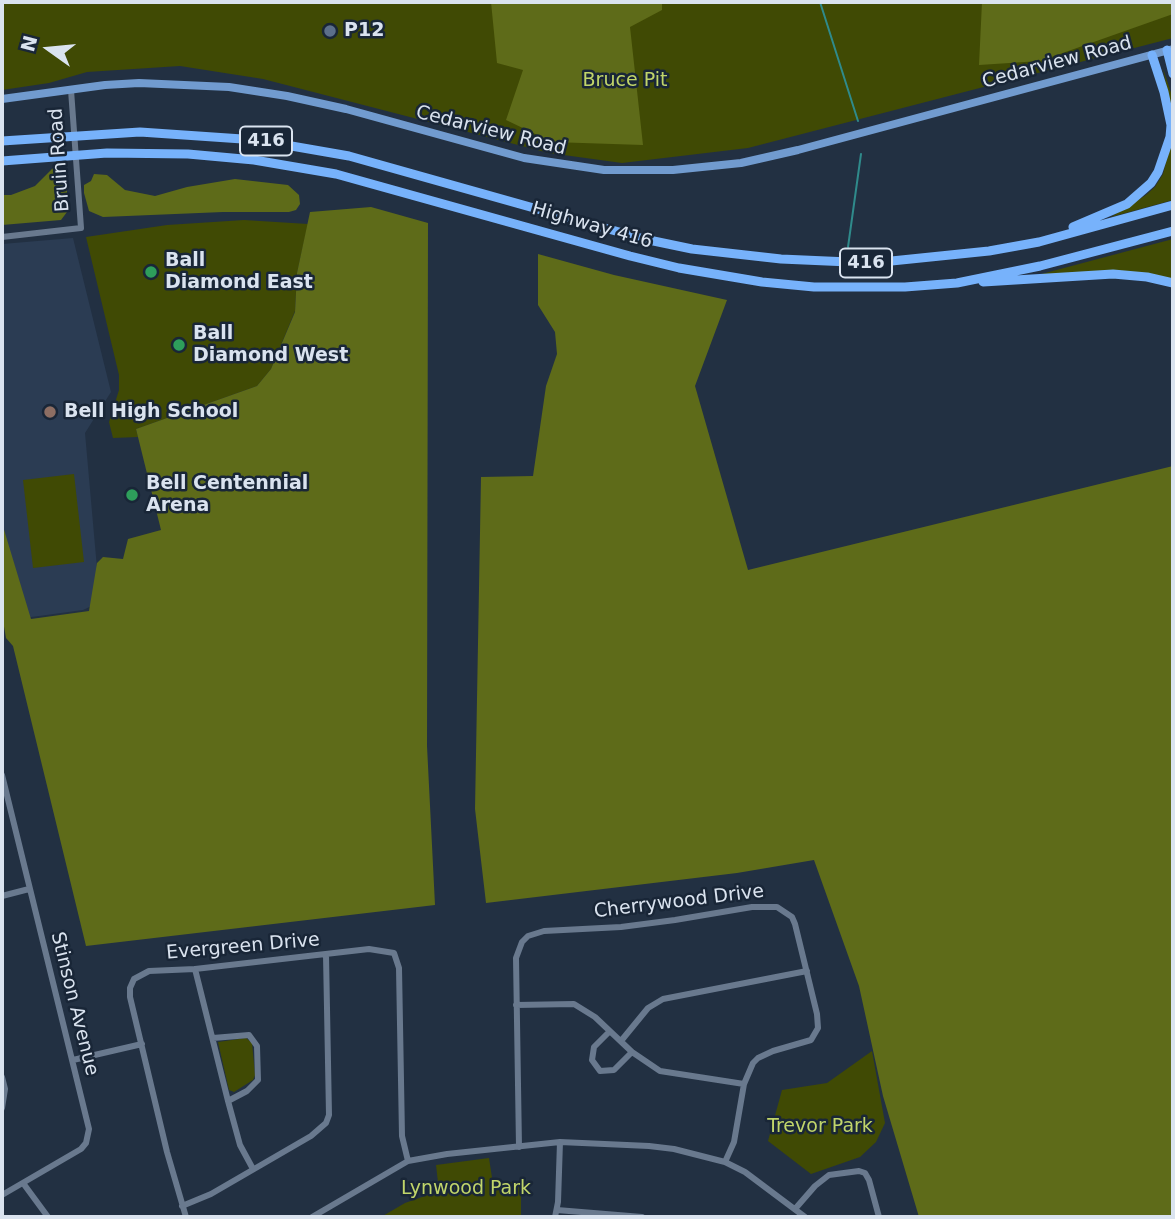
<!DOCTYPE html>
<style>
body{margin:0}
#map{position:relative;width:1175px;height:1219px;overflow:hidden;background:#223042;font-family:"DejaVu Sans",sans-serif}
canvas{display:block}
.frame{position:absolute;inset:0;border:4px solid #dae3ef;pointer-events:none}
.north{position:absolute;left:14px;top:14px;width:70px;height:70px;-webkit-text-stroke:5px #192637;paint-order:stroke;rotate:285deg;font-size:19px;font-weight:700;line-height:28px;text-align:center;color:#dae3ef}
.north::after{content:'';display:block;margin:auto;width:24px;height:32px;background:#dae3ef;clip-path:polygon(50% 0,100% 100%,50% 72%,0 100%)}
</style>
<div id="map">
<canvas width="1175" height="1219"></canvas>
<div class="frame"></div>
<div class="north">N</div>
</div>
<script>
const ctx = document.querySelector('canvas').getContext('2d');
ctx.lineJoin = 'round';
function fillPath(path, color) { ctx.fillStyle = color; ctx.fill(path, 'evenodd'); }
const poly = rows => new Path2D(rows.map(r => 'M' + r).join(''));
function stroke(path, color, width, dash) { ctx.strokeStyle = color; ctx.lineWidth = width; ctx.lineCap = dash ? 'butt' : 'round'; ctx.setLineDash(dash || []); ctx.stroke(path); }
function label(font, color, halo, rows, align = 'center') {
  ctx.font = font + ' "DejaVu Sans",sans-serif'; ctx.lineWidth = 5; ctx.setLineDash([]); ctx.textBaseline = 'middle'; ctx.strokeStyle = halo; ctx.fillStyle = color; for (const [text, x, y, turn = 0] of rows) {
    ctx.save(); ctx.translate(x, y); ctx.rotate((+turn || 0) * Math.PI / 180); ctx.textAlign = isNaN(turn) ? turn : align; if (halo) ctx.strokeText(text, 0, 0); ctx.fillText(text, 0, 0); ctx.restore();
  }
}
const built = poly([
 [73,238,111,392,85,433,100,602,83,610,2,621,2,244]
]);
const green = poly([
 [2,2,1173,2,1173,38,748,148,622,163,549,153,263,79,180,66,87,72,49,83,2,90],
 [1163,68,1173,99,1173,200,1111,217,1146,195,1155,187,1163,174,1173,135,1173,120],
 [244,220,308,224,297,273,295,311,271,369,257,386,136,429,138,437,113,438,109,422,119,390,119,375,86,237,167,225],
 [1173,239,1173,280,1034,276],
 [74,474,84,562,33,568,23,480],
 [246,1038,252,1043,255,1075,253,1080,234,1092,229,1090,218,1042],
 [872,1051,885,1123,876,1142,860,1157,811,1174,768,1141,782,1090,827,1083],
 [489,1158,493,1184,521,1181,521,1217,381,1217,405,1203,439,1191,436,1165]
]);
const forest = poly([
 [491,2,662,2,662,10,630,27,643,145,552,142,506,120,523,70,497,63],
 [982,2,1173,2,1173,14,1040,61,979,65],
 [53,168,59,168,64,172,67,182,67,212,61,220,2,225,2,195,11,195,35,186],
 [94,174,107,175,125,190,155,196,187,187,235,179,288,185,299,195,300,204,296,210,289,212,223,212,103,217,89,211,84,193,84,185,91,181],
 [371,207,428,223,427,746,435,905,86,946,13,646,6,638,2,615,2,523,31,619,89,611,97,563,103,557,123,559,128,539,161,530,136,429,257,386,271,369,295,312,297,273,310,212],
 [538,254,614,275,727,300,695,386,748,570,1173,466,1173,1217,919,1217,883,1096,859,986,814,860,737,873,486,903,475,809,481,477,533,476,546,386,557,354,555,332,538,305]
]);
const stream = poly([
 [820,2,858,121],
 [848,247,861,154]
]);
const minor = poly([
 [2,237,81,228,71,90],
 [2,775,89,1129,86,1143,81,1149,2,1195],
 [2,896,29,889],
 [195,969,228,1101,240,1145,253,1169],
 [516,1005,574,1004,595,1017,632,1052,660,1071,744,1084],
 [610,1031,594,1047,592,1060,600,1071,614,1070,632,1052],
 [213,1038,249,1035,257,1046,258,1080,247,1091,228,1101],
 [621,1041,648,1008,663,999,807,971],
 [73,1060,142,1044],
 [2,1077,5,1089,2,1108],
 [519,1147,516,958,522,942,528,936,544,931,621,927,675,920,752,907,777,907,792,917,795,924,817,1014,818,1028,811,1040,773,1051,758,1058,753,1063,744,1084,734,1142,725,1162],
 [23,1183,48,1217],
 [182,1206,211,1194,311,1136,326,1123,329,1115,326,955],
 [795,1209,815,1186,829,1175,859,1171,865,1173,869,1180,879,1217],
 [557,1210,642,1217],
 [186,1217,167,1152,130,997,130,988,134,979,149,971,195,969,369,949,394,953,399,968,402,1136,408,1161],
 [312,1217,408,1161,447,1154,560,1142,649,1146,674,1149,725,1162,745,1172,805,1217],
 [555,1217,558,1202,560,1142]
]);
const major = poly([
 [2,99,105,85,139,83,229,87,287,96,346,109,524,158,604,170,673,170,741,163,798,150,1173,49]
]);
const highway = poly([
 [1167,50,1173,74],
 [2,141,140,132,257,140,349,156,644,239,692,249,781,259,872,263,989,251,1039,242,1173,205],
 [2,161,107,153,188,154,254,160,336,174,630,256,679,268,762,282,814,287,905,287,957,283,1040,266,1173,231],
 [1073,227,1127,204,1151,183,1158,172,1170,137,1171,125,1164,92,1152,55],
 [983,282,1113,274,1147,277,1173,283]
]);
const markers = [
 [330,31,7,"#5c6f8a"],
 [151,272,7,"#2e9e5b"],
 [179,345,7,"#2e9e5b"],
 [50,412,7,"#8d6e63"],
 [132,495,7,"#2e9e5b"]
];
const shields = [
 [266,141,52],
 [866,263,52]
];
const shieldNames = [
 ["416",266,141],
 ["416",866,263]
];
const poiNames = [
 ["P12",344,31],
 ["Ball",165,261],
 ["Diamond East",165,283],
 ["Ball",193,334],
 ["Diamond West",193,356],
 ["Bell High School",64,412],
 ["Bell Centennial",146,484],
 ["Arena",146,506]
];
const streetNames = [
 ["Cedarview Road",1057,63,-15],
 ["Cedarview Road",491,131,14],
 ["Bruin Road",60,160,-94],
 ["Highway 416",592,226,16],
 ["Cherrywood Drive",679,902,-7],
 ["Evergreen Drive",243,947,-5],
 ["Stinson Avenue",74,1004,76]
];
const parkNames = [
 ["Bruce Pit",625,81],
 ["Trevor Park",820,1127],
 ["Lynwood Park",466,1189]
];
fillPath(built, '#2b3c53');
fillPath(green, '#404a04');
fillPath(forest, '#5e6b19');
stroke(stream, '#2f8a8b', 2);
stroke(minor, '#69798e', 6);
stroke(major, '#719bcf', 8);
stroke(highway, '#77b2fb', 9);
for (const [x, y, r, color] of markers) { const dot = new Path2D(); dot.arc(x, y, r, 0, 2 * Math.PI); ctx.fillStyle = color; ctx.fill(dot); stroke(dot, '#192637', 2.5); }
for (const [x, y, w] of shields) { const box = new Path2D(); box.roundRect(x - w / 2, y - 14.5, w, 29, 5); ctx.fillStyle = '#192637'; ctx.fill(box); stroke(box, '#dae3ef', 2); }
label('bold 18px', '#dae3ef', null, shieldNames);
label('bold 19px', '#dae3ef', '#192637', poiNames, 'left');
label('19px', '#dae3ef', '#192637', streetNames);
label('19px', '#c1d56a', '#192637', parkNames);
</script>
